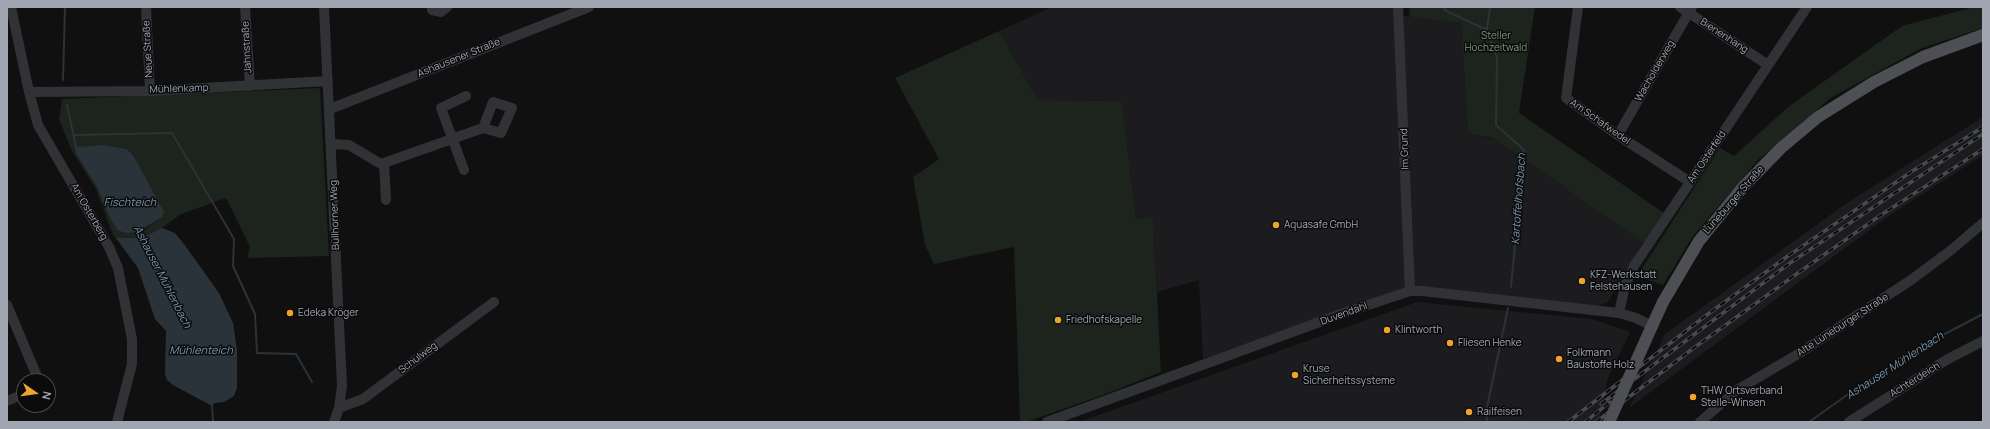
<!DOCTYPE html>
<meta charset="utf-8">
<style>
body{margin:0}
#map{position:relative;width:1990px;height:429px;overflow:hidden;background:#101011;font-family:Manrope,sans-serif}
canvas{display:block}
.frame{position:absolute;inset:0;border:8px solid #a1a7b2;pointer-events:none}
.north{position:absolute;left:16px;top:373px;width:40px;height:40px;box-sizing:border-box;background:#0b0b0c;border:1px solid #47494e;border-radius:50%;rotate:103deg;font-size:11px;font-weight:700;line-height:16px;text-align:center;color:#a1a7b2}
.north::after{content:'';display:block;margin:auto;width:14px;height:18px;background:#eea42a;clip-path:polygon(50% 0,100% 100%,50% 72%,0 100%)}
</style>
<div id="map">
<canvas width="1990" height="429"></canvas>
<div class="frame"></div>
<div class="north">N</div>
</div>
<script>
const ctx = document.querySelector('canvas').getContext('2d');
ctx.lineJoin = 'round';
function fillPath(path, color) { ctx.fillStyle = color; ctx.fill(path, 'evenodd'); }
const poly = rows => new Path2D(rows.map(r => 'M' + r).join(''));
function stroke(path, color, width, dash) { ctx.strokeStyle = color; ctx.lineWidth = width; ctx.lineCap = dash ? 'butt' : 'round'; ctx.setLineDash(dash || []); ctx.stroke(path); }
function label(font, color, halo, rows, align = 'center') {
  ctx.font = font + ' Manrope,sans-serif'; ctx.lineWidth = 3; ctx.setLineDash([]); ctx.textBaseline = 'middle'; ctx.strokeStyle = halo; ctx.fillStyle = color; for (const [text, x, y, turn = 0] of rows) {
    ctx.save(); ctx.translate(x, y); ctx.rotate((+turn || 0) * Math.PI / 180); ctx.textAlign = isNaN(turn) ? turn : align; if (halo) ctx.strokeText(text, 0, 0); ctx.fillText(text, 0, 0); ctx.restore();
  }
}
const built = poly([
 [1052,7,1396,7,1397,15,1461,23,1468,134,1494,139,1643,242,1608,302,1594,307,1403,288,1203,359,1199,280,1157,292,1153,217,1136,219,1122,101,1038,100,999,31],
 [1983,117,1983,155,1887,217,1629,408,1665,334,1847,203],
 [1417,302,1592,319,1630,332,1608,378,1599,422,1079,422]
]);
const green = poly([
 [1409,7,1535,7,1519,113,1664,213,1644,243,1493,138,1468,134,1461,23,1410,17],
 [1974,7,1983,7,1983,28,1922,48,1832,97,1758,160,1693,236,1663,285,1637,276,1720,148,1734,156,1788,107,1902,26],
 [999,31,1038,100,1122,101,1136,219,1153,217,1161,372,1103,395,1026,422,1020,422,1014,247,934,264,925,245,913,177,939,159,895,78],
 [320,88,329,256,247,258,250,247,226,198,181,214,162,228,142,238,116,238,113,235,96,189,71,149,59,119,62,99],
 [105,145,127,149,133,155,162,217,145,229,125,233,117,230,108,214,97,187,76,154]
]);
const water = poly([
 [105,145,127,149,133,155,164,212,162,217,138,232,125,233,117,230,108,214,97,187,76,154,75,147],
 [162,228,175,233,184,244,219,293,233,323,237,350,237,388,234,396,224,402,215,403,212,406,173,385,167,380,165,374,166,331,155,319,138,268,116,238,142,238]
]);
const stream = poly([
 [1443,7,1446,11,1487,30,1497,58,1496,125,1524,150,1511,287],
 [1487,29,1490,7],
 [63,80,65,7],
 [67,105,76,147],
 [73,135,172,133,234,239,233,266,255,314,257,353,296,354,312,382],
 [137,229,143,240],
 [212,405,213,422],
 [1487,422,1486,412,1508,308],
 [1809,422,1857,388,1935,339,1983,314]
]);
const minor = poly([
 [11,7,29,92,38,125,109,247,118,268,132,339,132,364,117,422],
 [146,7,150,91],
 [245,7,250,86],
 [324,7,342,386,339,408,334,422],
 [433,7,432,10,441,12,447,7],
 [1398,7,1410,291],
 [1578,7,1566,98,1619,136,1690,182],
 [1680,7,1768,65],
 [29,92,150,91,328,81],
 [330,109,589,7],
 [1619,136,1622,128,1692,7],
 [332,144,349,145,381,164,483,128,501,133,512,108,493,102,483,128],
 [384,163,386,200],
 [464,170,441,108,466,96],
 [7,305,39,381],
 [1619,313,1625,286,1634,266,1807,7],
 [7,401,24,394],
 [339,408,363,399,494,302],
 [1047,422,1344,313,1410,291,1422,291,1619,313,1636,318,1652,326],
 [1700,422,1737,390,1798,354,1911,280,1950,251,1983,223],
 [1849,422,1948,359,1983,341]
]);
const major = poly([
 [1652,326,1663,302,1699,241,1743,187,1781,148,1818,117,1874,82,1923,57,1983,35]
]);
const rail = poly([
 [1601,404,1790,263,1983,134],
 [1568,422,1704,317,1788,256,1911,172,1983,127],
 [1585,422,1610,402],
 [1596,422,1695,347,1798,273,1881,215,1983,149]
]);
const majorBridge = poly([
 [1609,422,1652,326]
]);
const markers = [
 [1276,225,4,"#eea42a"],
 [1582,281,4,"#eea42a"],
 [290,313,4,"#eea42a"],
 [1058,320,4,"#eea42a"],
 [1387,330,4,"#eea42a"],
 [1450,343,4,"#eea42a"],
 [1559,359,4,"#eea42a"],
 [1295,375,4,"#eea42a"],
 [1693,397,4,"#eea42a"],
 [1469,412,4,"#eea42a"]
];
const parkNames = [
 ["Steller",1496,36],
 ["Hochzeitwald",1496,48]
];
const streetNames = [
 ["Bienenhang",1724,36,33],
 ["Jahnstraße",247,47,-93],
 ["Neue Straße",148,49,-93],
 ["Ashausener Straße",459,58,-22],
 ["Wacholderweg",1655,71,-60],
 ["Mühlenkamp",179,89,-2],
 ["Am Schafwedel",1600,122,35],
 ["Im Grund",1405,149,-92],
 ["Am Osterfeld",1707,157,-56],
 ["Lüneburger Straße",1734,200,-49],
 ["Am Osterberg",89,212,60],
 ["Büllhorner Weg",335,215,-92],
 ["Duvendahl",1344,314,-20],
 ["Alte Lüneburger Straße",1843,325,-33],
 ["Schulweg",418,358,-37],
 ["Achterdeich",1915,380,-32]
];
const poiNames = [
 ["Aquasafe GmbH",1284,225],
 ["KFZ-Werkstatt",1590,275],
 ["Felstehausen",1590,287],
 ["Edeka Kröger",298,313],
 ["Friedhofskapelle",1066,320],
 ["Klintworth",1395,330],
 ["Fliesen Henke",1458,343],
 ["Folkmann",1567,353],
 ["Baustoffe Holz",1567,365],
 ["Kruse",1303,369],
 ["Sicherheitssysteme",1303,381],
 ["THW Ortsverband",1701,391],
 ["Stelle-Winsen",1701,403],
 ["Railfeisen",1477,412]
];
const waterNames = [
 ["Kartoffelhofsbach",1519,199,-86],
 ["Fischteich",130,203],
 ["Ashauser Mühlenbach",162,277,63],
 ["Mühlenteich",201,351],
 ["Ashauser Mühlenbach",1895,366,-33]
];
fillPath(built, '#1c1c1e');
fillPath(green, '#1c241d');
fillPath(water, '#2a3339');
stroke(stream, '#2a3339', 2);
stroke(minor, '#313236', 10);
stroke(major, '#4d4f55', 12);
stroke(rail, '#484a4f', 3.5);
stroke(rail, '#0b0b0c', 2, [6]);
stroke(majorBridge, '#4d4f55', 12);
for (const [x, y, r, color] of markers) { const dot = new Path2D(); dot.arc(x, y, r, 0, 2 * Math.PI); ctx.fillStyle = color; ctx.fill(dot); stroke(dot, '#0b0b0c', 1.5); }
label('10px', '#789d78', '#0b0b0c', parkNames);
label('10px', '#a1a7b2', '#0b0b0c', streetNames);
label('10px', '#a1a7b2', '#0b0b0c', poiNames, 'left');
label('italic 11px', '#7797ad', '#0b0b0c', waterNames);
</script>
